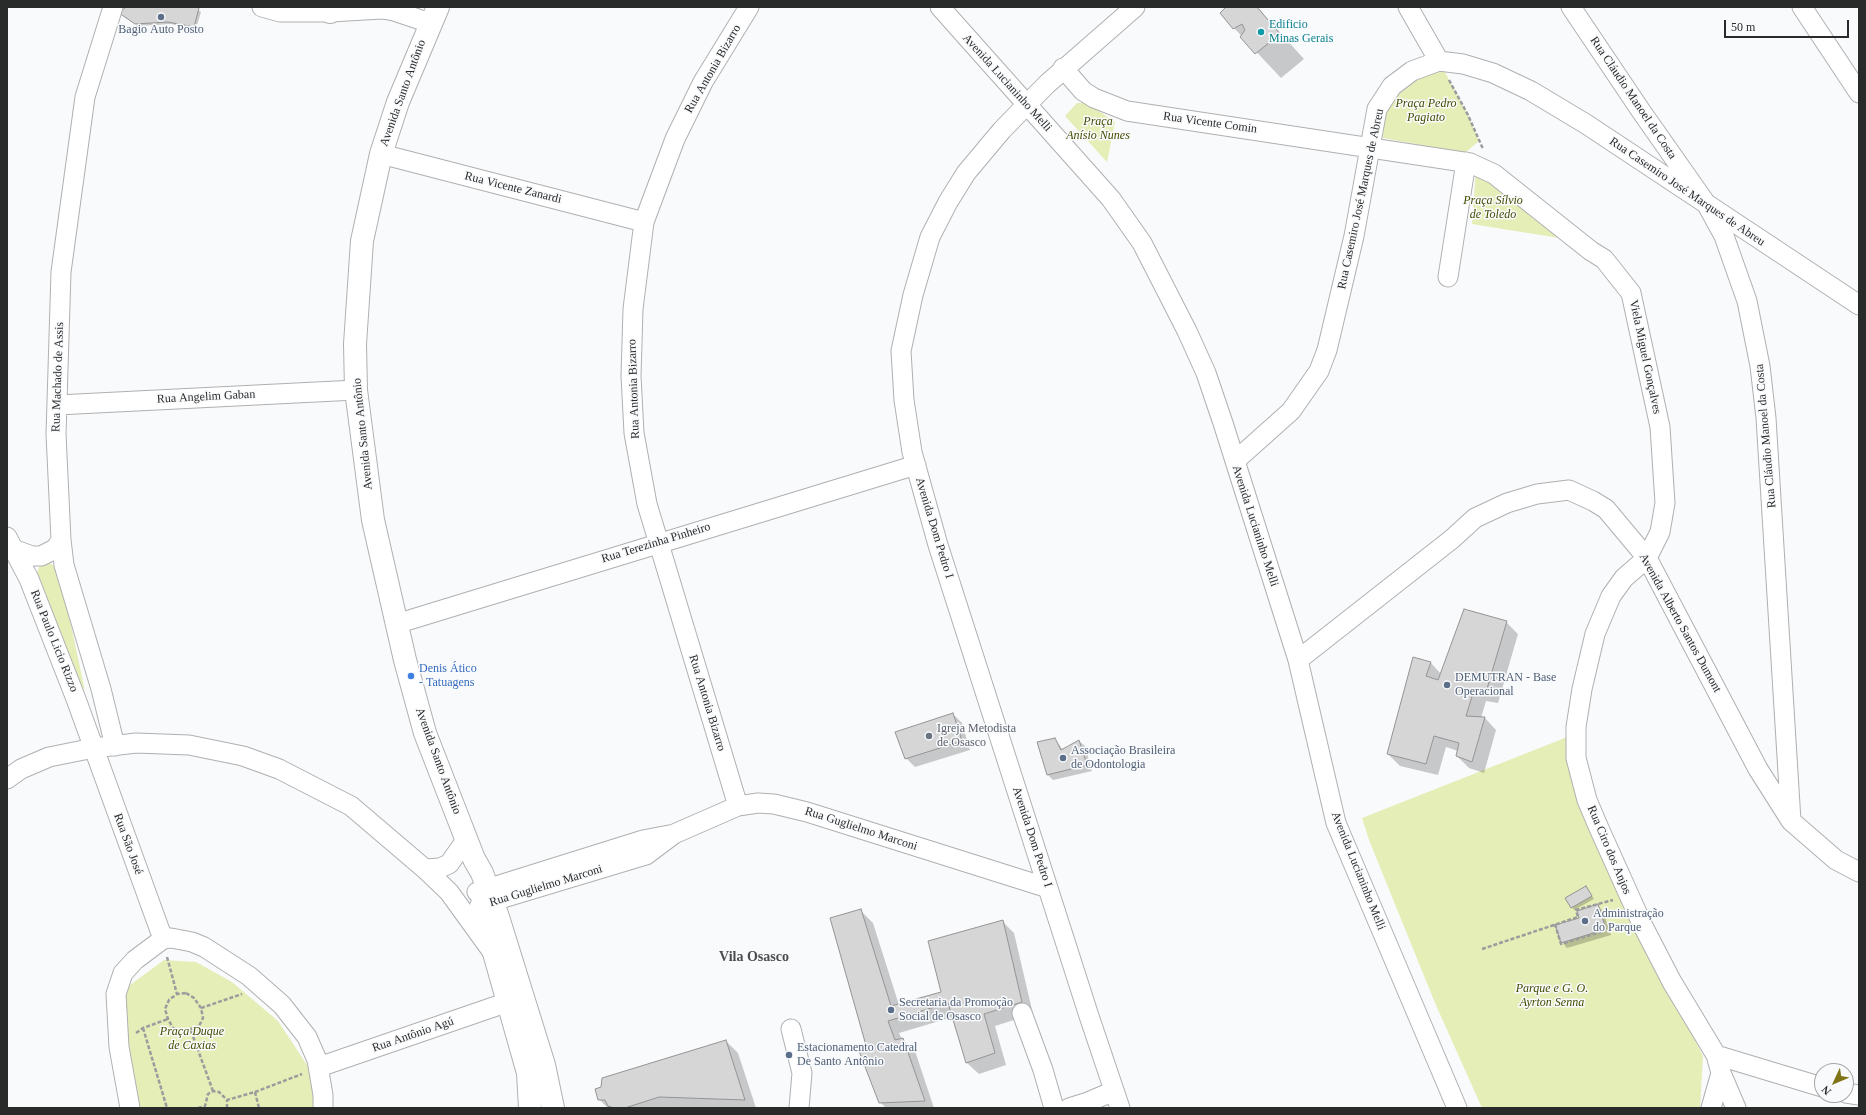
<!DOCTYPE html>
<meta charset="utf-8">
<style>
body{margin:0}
#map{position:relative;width:1866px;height:1115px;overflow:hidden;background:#f9fafc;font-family:"Times New Roman",serif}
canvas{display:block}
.frame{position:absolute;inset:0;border:8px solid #292a2a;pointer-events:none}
.north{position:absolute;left:1814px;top:1063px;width:40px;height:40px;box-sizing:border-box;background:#f9fafc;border:1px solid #a6a7a8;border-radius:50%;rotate:226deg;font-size:11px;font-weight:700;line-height:16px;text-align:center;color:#292a2a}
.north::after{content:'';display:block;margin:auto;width:14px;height:18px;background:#7f7416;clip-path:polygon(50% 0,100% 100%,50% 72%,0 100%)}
.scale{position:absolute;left:1724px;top:20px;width:125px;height:18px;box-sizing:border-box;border:2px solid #292a2a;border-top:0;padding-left:5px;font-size:12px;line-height:14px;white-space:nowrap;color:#292a2a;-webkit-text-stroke:3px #f9fafc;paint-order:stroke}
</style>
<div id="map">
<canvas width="1866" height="1115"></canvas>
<div class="frame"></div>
<div class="north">N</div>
<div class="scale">50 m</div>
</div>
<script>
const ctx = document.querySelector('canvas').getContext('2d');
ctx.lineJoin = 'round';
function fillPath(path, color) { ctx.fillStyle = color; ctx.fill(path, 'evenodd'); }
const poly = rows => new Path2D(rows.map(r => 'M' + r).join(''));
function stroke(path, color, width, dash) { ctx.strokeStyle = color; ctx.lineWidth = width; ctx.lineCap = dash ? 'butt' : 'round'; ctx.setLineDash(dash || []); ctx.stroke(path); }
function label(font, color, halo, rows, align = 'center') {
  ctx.font = font + ' "Times New Roman",serif'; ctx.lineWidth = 3; ctx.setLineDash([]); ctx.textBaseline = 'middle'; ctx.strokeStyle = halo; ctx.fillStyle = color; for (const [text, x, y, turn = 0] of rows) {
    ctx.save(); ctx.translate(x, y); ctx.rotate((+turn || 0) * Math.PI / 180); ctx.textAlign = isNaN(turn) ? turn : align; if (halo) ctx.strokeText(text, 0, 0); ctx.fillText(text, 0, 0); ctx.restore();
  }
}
const green = poly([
 [1440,63,1468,115,1479,141,1465,153,1383,138,1384,113,1395,92],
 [1077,103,1087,103,1115,122,1107,162,1065,116],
 [1476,168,1495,187,1507,195,1530,216,1559,238,1472,224],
 [48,562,59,569,85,691,61,648,34,580,40,565],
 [1575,734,1573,763,1666,983,1703,1056,1700,1108,1482,1108,1435,1003,1369,840,1362,818],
 [164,960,196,962,232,982,278,1021,307,1065,315,1095,314,1108,134,1108,120,1004,130,985]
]);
const shadow = poly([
 [127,7,194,7,201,12,196,29,171,24,139,26,123,15],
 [1228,7,1257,7,1304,59,1281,78,1234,28],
 [1506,622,1518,634,1498,703,1486,701,1481,718,1485,718,1496,730,1484,773,1469,768,1457,756,1458,751,1446,747,1438,775,1400,766,1388,754,1431,663,1441,674],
 [953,714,962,723,970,750,915,767,906,758],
 [1055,739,1063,750,1079,741,1085,746,1092,771,1053,780,1048,775],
 [1586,887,1594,899,1574,910,1572,907],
 [1598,906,1603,911,1611,935,1567,948,1562,942,1581,918],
 [861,911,873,923,899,1005,942,993,1002,921,1014,933,1033,1014,995,1026,1006,1065,979,1074,967,1063,953,1017,899,1033,902,1039,915,1051,934,1108,886,1108,880,1102,868,1049],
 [726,1041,738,1053,756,1108,608,1108,599,1099,602,1088]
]);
const building = poly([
 [126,7,196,7,199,8,194,27,168,22,135,24,119,13,126,7],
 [1226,7,1257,7,1280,34,1255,54,1240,37,1245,30,1242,24,1233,29,1220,13,1226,7],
 [1464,609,1507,621,1486,692,1474,690,1466,716,1485,717,1472,762,1456,756,1459,743,1434,736,1426,764,1387,754,1413,657,1431,662,1426,676,1438,680,1464,609],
 [953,713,962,741,905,759,895,732,953,713],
 [1055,738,1061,750,1079,740,1087,765,1047,775,1037,742,1055,738],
 [1586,886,1592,896,1571,908,1565,898,1586,886],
 [1598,904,1606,929,1561,943,1555,925,1579,918,1577,911,1598,904],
 [861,909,891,1006,941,992,928,941,1003,920,1022,1002,984,1014,995,1053,966,1063,948,1003,888,1021,895,1040,903,1038,925,1101,879,1103,859,1051,867,1049,830,918,861,909],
 [726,1040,745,1100,659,1097,625,1108,614,1108,608,1106,605,1100,598,1100,595,1089,601,1087,602,1078,726,1040]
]);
const path = poly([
 [1449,80,1468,115,1483,149],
 [1555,924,1561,944,1604,931],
 [1482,949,1578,917,1576,910,1613,900],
 [167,957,177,994],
 [186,993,194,998,201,1008,203,1018,199,1026,182,1032,173,1028,168,1019,165,1009,169,1000,177,994,186,993],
 [201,1008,242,994],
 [143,1028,167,1108],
 [191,1031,213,1091],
 [136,1033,143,1028,168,1019],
 [255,1092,259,1108],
 [198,1108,205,1106,208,1094,213,1091,219,1092,227,1100,255,1092,302,1074],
 [227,1108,227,1100]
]);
const minor = poly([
 [113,7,85,97,61,272,56,434,61,540,64,565,101,689,115,746],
 [262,7,280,12,330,12,382,9,394,11,430,23],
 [940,7,1111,199,1142,243,1187,331,1206,373,1223,423,1298,660,1336,823,1457,1108],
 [1408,7,1439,61],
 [1571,7,1641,111,1707,205,1724,236,1747,301,1760,366,1766,418,1791,821],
 [1802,7,1859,93],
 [1063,68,1083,91,1094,98,1127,111,1470,163,1494,174,1591,251,1604,259,1631,293,1660,427,1665,503,1660,532,1647,558,1624,578,1611,596,1595,634,1582,689,1576,727,1576,758,1587,800,1598,826,1643,926,1672,982,1716,1055,1822,1087],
 [381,154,644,222],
 [1448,277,1466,162],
 [57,405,356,390],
 [1235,461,1291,411,1319,371,1327,350,1354,236,1377,109,1392,86,1412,71,1439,61,1463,64,1493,73,1531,91,1586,124,1859,305],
 [7,537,29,579,76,699,163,939],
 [13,549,32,556,41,556,55,549,61,540],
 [396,624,916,465],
 [1298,660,1452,539,1475,518,1507,503,1537,494,1569,490,1593,501,1606,509,1647,558,1758,769,1791,821,1836,860,1859,872],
 [7,779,21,769,49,757,94,748,136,743,189,745,243,756,279,769,351,806,425,869,449,892,491,950],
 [738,806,647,504,634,433,631,376,633,309,644,222,675,139,703,82,749,7],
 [425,869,440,868,449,864,466,840],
 [477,892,643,840,669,835],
 [480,905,646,855,674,834,738,806,758,803,774,804,807,812,1048,888],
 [1022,1013,1043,1070,1054,1108],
 [791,1029,802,1073,799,1108],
 [1716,1055,1721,1073,1736,1108],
 [319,1067,508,1002],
 [1846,1093,1859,1095],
 [130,1108,119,1047,116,994,123,973,135,960,163,939,171,938,192,942,204,947,249,976,282,1005,307,1037,317,1060,323,1095,323,1108],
 [1069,1108,1088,1102,1114,1091],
 [1120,1108,1089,1016,938,545,912,452,904,400,901,351,913,295,930,237,948,202,966,173,1002,130,1047,84,1135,7],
 [1711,1108,1721,1073]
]);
const major = poly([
 [438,7,398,102,381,154,362,241,355,344,356,390,373,520,405,660,425,733,474,859,482,873,498,917,544,1065,553,1108],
 [330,12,341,7],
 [481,907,528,1073,530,1108]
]);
const markers = [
 [161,17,4,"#5c6f8a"],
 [1261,32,4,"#0f9aa8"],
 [411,676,4,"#3f7fe0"],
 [1447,685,4,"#5c6f8a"],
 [929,736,4,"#6b7280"],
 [1063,758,4,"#5c6f8a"],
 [1585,921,4,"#5c6f8a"],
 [891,1010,4,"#5c6f8a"],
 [789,1055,4,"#5c6f8a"]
];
const cultureNames = [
 ["Edificio",1269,25],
 ["Minas Gerais",1269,39]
];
const serviceNames = [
 ["Bagio Auto Posto",161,30,"center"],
 ["DEMUTRAN - Base",1455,678],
 ["Operacional",1455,692],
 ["Associação Brasileira",1071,751],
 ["de Odontologia",1071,765],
 ["Administração",1593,914],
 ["do Parque",1593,928],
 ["Secretaria da Promoção",899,1003],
 ["Social de Osasco",899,1017],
 ["Estacionamento Catedral",797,1048],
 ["De Santo Antônio",797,1062]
];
const streetNames = [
 ["Rua Antonia Bizarro",713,69,-60],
 ["Avenida Lucianinho Melli",1007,83,48],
 ["Avenida Santo Antônio",403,93,-70],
 ["Rua Cláudio Manoel da Costa",1633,98,56],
 ["Rua Vicente Comin",1210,123,8],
 ["Rua Vicente Zanardi",513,188,14],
 ["Rua Casemiro José Marques de Abreu",1687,192,34],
 ["Rua Casemiro José Marques de Abreu",1361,199,-78],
 ["Viela Miguel Gonçalves",1645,357,78],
 ["Rua Machado de Assis",58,377,-88],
 ["Rua Antonia Bizarro",634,389,-92],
 ["Rua Angelim Gaban",206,397,-3],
 ["Avenida Santo Antônio",363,434,-96],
 ["Rua Cláudio Manoel da Costa",1766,436,-95],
 ["Avenida Lucianinho Melli",1255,526,72],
 ["Avenida Dom Pedro I",934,528,73],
 ["Rua Terezinha Pinheiro",656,543,-17],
 ["Avenida Alberto Santos Dumont",1680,623,61],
 ["Rua Paulo Licio Rizzo",54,641,68],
 ["Rua Antonia Bizarro",707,703,73],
 ["Avenida Santo Antônio",438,761,70],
 ["Rua Guglielmo Marconi",861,829,18],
 ["Avenida Dom Pedro I",1032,837,72],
 ["Rua São José",128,844,70],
 ["Rua Ciro dos Anjos",1609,850,67],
 ["Avenida Lucianinho Melli",1358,871,68],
 ["Rua Guglielmo Marconi",546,886,-17],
 ["Rua Antônio Agú",413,1035,-19]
];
const parkNames = [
 ["Praça Pedro",1426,104],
 ["Pagiato",1426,118],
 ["Praça",1098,122],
 ["Anísio Nunes",1098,136],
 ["Praça Sílvio",1493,201],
 ["de Toledo",1493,215],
 ["Parque e G. O.",1552,989],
 ["Ayrton Senna",1552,1003],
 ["Praça Duque",192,1032],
 ["de Caxias",192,1046]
];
const shopNames = [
 ["Denis Ático",419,669],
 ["- Tatuagens",419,683]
];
const worshipNames = [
 ["Igreja Metodista",937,729],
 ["de Osasco",937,743]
];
const quarterNames = [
 ["Vila Osasco",754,957]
];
fillPath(green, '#e4eeb6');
fillPath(shadow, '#0003');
fillPath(building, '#d7d6d7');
stroke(building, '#959394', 1);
stroke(minor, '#afb0b2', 21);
stroke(major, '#afb0b2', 24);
stroke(path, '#9b9c9d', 2.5, [4, 2]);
stroke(minor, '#fff', 19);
stroke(major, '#fff', 22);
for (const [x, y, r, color] of markers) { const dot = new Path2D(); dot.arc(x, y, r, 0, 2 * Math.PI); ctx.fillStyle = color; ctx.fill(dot); stroke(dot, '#f9fafc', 1.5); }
label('12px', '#0d838f', '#f9fafc', cultureNames, 'left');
label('12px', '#4e5e75', '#f9fafc', serviceNames, 'left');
label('12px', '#292a2a', '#f9fafc', streetNames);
label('italic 12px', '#454c02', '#f9fafc', parkNames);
label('12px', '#366cbe', '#f9fafc', shopNames, 'left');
label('12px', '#5b616d', '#f9fafc', worshipNames, 'left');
label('bold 14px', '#4b4c4d', '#f9fafc', quarterNames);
</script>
